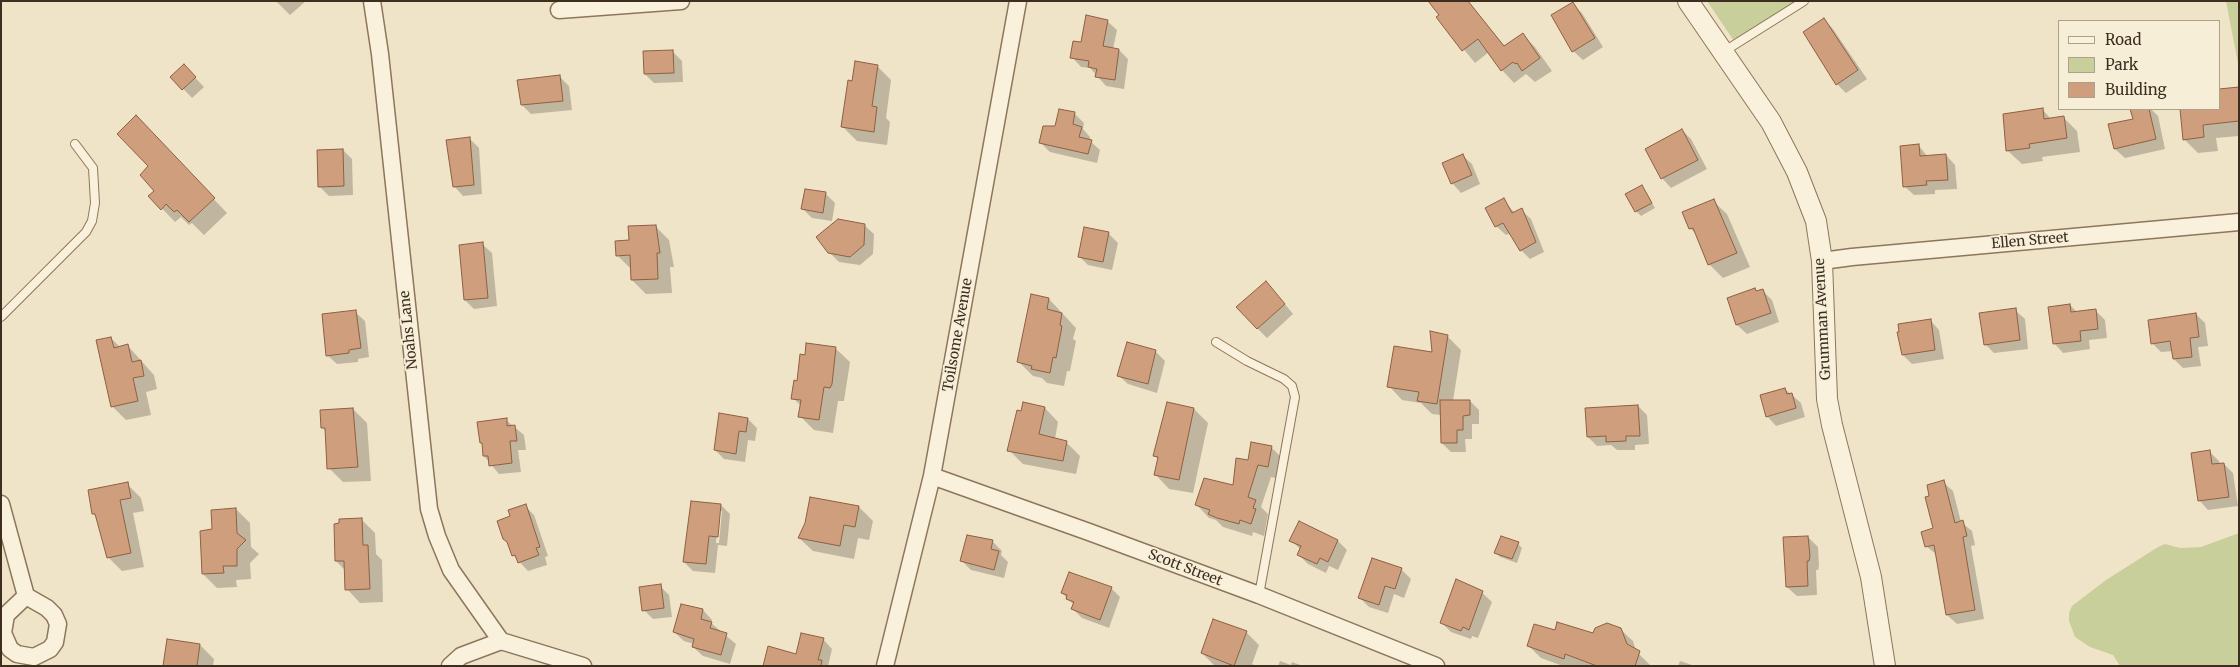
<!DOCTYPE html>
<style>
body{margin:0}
#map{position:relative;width:2240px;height:667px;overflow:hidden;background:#f0e4c8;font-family:Merriweather,serif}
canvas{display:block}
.frame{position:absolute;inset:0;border:2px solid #3d2e20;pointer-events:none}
.legend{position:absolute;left:2058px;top:20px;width:162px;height:90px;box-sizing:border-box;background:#f7eed8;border:1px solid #ada18e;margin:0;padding:6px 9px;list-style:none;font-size:15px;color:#3d2e20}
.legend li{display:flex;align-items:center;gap:10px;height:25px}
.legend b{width:25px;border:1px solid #ada18e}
</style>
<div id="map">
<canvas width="2240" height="667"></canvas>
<div class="frame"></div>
<ul class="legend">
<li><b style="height:6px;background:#faf1dc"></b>Road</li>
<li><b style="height:14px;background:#c9cf9b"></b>Park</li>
<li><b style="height:14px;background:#cf9f7d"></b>Building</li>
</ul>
</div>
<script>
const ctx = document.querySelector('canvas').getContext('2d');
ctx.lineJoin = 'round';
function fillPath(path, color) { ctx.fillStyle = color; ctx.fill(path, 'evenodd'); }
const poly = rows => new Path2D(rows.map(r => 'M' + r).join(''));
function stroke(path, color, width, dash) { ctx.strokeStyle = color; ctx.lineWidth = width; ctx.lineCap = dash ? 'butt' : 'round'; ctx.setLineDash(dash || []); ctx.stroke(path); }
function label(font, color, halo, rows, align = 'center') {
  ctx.font = font + ' Merriweather,serif'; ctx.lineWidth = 4; ctx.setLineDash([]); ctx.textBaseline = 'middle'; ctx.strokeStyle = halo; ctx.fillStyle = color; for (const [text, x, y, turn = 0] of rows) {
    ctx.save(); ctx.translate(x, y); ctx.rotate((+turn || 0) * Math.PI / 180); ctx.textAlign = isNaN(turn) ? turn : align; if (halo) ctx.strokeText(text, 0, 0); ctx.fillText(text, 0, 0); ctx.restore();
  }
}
const green = poly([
 [1707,1,1804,1,1736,44],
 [2226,1,2239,1,2239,69],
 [2239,533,2239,666,2120,666,2113,655,2090,647,2075,637,2069,621,2069,613,2072,606,2106,580,2158,547,2165,544,2180,548,2201,547]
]);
const shadow = poly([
 [276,1,306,1,290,15],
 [1468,1,1505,47,1523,35,1535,47,1552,71,1535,82,1526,74,1514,83,1502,70,1489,52,1475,63,1438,18],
 [1572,3,1582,13,1603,47,1583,60,1573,51],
 [1824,19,1833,29,1867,79,1846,93,1837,84,1814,49],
 [1107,21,1117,30,1113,49,1119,50,1128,59,1124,89,1106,86,1090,68,1081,67,1072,57],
 [672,51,682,61,683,82,654,83,645,74],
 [184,66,204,87,192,98,172,77],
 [877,66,891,80,886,118,890,122,887,145,857,141,843,127,853,82],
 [560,77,569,86,572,110,531,114,522,105],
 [2239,89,2239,136,2216,138,2218,151,2198,153,2184,139,2181,109,2219,109,2219,91],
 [2042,109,2051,119,2063,117,2077,131,2080,152,2042,157,2043,161,2022,164,2008,151],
 [2138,109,2151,109,2158,116,2165,149,2125,158,2115,149,2134,120,2132,110],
 [1060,110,1075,114,1084,123,1083,129,1090,137,1090,141,1100,150,1097,163,1050,152,1041,143,1056,127],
 [1682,130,1691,139,1707,169,1671,188,1662,178],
 [149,131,227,213,204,235,192,223,189,225,181,217,175,222,150,196,156,191],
 [470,139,479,148,482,194,463,196,454,186],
 [1919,146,1928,157,1946,155,1955,165,1957,189,1935,190,1935,194,1914,195,1904,186],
 [343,150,352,159,353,195,329,196,320,187],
 [1462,155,1472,164,1480,184,1461,193,1452,183],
 [1642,186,1655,208,1641,216,1636,211],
 [806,190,826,194,835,203,832,221,812,218,802,208],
 [1503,200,1515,213,1521,210,1531,219,1544,252,1530,259,1521,250,1511,233,1506,235,1496,226],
 [1713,201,1727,214,1750,267,1723,278,1709,264,1697,235,1690,228],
 [864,225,874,234,873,254,860,265,839,262,829,252],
 [655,226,669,240,674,267,670,267,672,293,646,294,632,280,632,270,617,255,630,242],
 [1108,233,1118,243,1112,270,1088,265,1079,256],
 [482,244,492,253,497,306,474,309,465,300],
 [1755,290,1758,292,1763,291,1772,300,1779,322,1747,334,1737,325,1728,299],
 [1275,292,1293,314,1267,338,1257,328],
 [1049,299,1076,328,1073,339,1076,341,1070,371,1067,371,1064,386,1047,383,1042,378,1033,376,1019,362],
 [2070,305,2077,312,2095,310,2105,320,2107,338,2089,340,2090,349,2063,353,2054,343],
 [2015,310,2025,319,2028,349,1994,353,1985,344],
 [355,312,365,321,369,357,358,359,358,362,337,364,327,355],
 [2196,314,2205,323,2208,346,2198,347,2201,366,2183,368,2174,359,2173,351,2161,352,2152,343],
 [1930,320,1939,330,1944,359,1912,364,1903,355],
 [1447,336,1461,350,1453,401,1470,401,1479,410,1479,424,1472,424,1472,439,1465,439,1466,452,1451,452,1442,443,1441,415,1432,414,1421,403,1402,400,1389,386,1433,353],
 [111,338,120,347,128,346,154,375,157,389,146,392,151,415,126,420,112,406],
 [836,349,850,362,844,401,838,401,833,433,814,430,800,416,801,406,793,398,798,382],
 [1155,351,1165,361,1157,393,1128,384,1118,375],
 [1785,389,1801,403,1805,417,1776,426,1767,416],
 [1168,403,1194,409,1208,423,1193,493,1169,489,1156,475,1159,460,1154,455],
 [1638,406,1647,415,1649,444,1635,445,1635,450,1617,450,1611,445,1597,446,1588,437],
 [1045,408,1058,422,1055,439,1066,442,1080,456,1076,474,1023,464,1009,450],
 [353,409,367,423,371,481,343,482,329,468,326,432,323,428],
 [748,419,757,428,755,441,748,440,745,462,724,459,715,450],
 [506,420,524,435,526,450,518,450,521,472,499,474,484,456,483,445,481,442],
 [1271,447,1284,460,1281,479,1271,477,1261,507,1268,514,1264,536,1253,532,1252,536,1223,527,1216,520,1209,518,1197,505,1235,486],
 [2210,452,2219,461,2220,464,2224,464,2233,473,2238,506,2208,510,2199,500],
 [1943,482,1953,491,1961,522,1972,531,1975,545,1971,546,1984,619,1957,624,1947,615,1937,555,1926,546,1934,529,1931,497],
 [127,484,141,498,144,511,133,513,144,567,122,571,108,557,98,518,94,514],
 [721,505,730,514,727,546,718,545,715,573,693,571,684,562],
 [719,511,722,511,719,543,716,543],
 [525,506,534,515,548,556,545,557,547,565,528,571,513,555,512,517],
 [859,507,873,521,869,540,858,538,854,559,813,551,799,538,806,524],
 [236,509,250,523,251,547,259,554,250,563,251,579,236,580,237,587,217,588,203,574,214,530],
 [361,519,375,533,376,554,382,560,383,602,360,603,347,589,346,571,336,561],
 [1784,538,1809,538,1818,547,1819,566,1818,570,1816,570,1817,595,1797,596,1787,587],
 [1291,540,1338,541,1347,550,1338,570,1329,566,1326,573,1308,564,1299,555,1301,550],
 [992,541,1002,551,1001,555,1008,562,1004,578,971,570,962,561],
 [1518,544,1522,548,1517,563,1500,557,1496,553],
 [1401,569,1411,579,1404,598,1394,594,1388,613,1369,607,1359,597],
 [1457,581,1478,589,1492,602,1478,638,1472,636,1471,639,1451,632,1442,623],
 [660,586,669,595,672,617,653,619,644,610],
 [1111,588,1120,597,1109,628,1082,618,1073,609,1074,605,1062,593],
 [682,606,703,610,712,620,711,623,736,644,730,664,703,656,693,647,694,644,684,641,674,632],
 [1620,629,1633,641,1636,651,1651,666,1563,666,1541,658,1529,646],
 [1246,632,1259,645,1252,664,1257,666,1215,666,1202,653],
 [823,639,832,649,828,666,765,666,796,655],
 [200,645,214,659,213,666,164,666],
 [1280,661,1291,665,1292,662,1303,666,1278,666],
 [1680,661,1695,666,1678,666]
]);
const building = poly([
 [1428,1,1468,1,1504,46,1523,33,1540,58,1522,71,1517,63,1515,64,1513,62,1501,71,1478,39,1462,51,1436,17,1439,15,1428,1],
 [1573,2,1595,38,1572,52,1551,15,1573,2],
 [1086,15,1108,20,1103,46,1119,49,1115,80,1095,77,1097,69,1088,67,1089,61,1070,58,1073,41,1081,42,1086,15],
 [1824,18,1858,70,1836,85,1803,32,1824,18],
 [673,50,674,73,644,74,643,51,673,50],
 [855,61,878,65,872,106,877,107,874,132,841,127,848,80,852,81,855,61],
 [184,64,196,77,182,90,170,77,184,64],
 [560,75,563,101,521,105,517,80,560,75],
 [2239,87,2239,121,2203,125,2204,137,2183,140,2180,109,2219,109,2219,89,2239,87],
 [2043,108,2044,119,2064,116,2067,138,2029,144,2030,148,2006,151,2003,114,2043,108],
 [1059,109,1075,112,1073,124,1082,127,1079,137,1092,140,1088,154,1039,143,1043,126,1055,126,1059,109],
 [2130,109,2149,109,2156,139,2114,149,2108,124,2133,119,2130,109],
 [136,115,215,198,189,222,177,210,174,212,166,204,161,210,148,196,154,191,140,175,148,166,117,134,136,115],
 [1682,129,1698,160,1661,179,1645,149,1682,129],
 [470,137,474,185,453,187,446,140,470,137],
 [1919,144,1920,156,1946,154,1948,180,1926,181,1927,185,1903,187,1900,146,1919,144],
 [343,149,344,186,318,187,317,150,343,149],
 [1463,154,1472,175,1451,184,1442,163,1463,154],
 [1642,185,1652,203,1635,212,1625,194,1642,185],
 [805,189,826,192,823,213,801,209,805,189],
 [1504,198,1512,213,1522,208,1536,242,1520,251,1503,223,1495,227,1485,208,1504,198],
 [1714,199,1737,253,1708,265,1693,228,1689,229,1682,212,1714,199],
 [838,219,865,224,864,245,850,257,828,253,816,237,838,219],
 [656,225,660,253,657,253,658,279,631,280,630,255,616,256,615,241,629,240,628,226,656,225],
 [1084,227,1109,232,1103,262,1078,257,1084,227],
 [483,242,488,298,464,300,459,245,483,242],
 [1266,281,1285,304,1257,329,1236,307,1266,281],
 [1755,288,1756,291,1763,289,1771,313,1736,325,1727,298,1755,288],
 [1031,294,1049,298,1047,309,1062,313,1060,325,1062,326,1056,358,1053,357,1050,373,1031,369,1032,366,1017,362,1031,294],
 [2070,304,2071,312,2096,309,2098,329,2080,331,2081,341,2053,344,2048,307,2070,304],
 [2016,308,2020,340,1984,345,1979,313,2016,308],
 [356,310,361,348,349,350,349,353,326,356,322,314,356,310],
 [2196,313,2199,337,2190,338,2192,357,2173,359,2170,341,2151,344,2148,320,2196,313],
 [1931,319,1935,350,1902,355,1897,332,1899,332,1898,324,1931,319],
 [1430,331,1448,335,1437,404,1417,401,1419,392,1387,387,1394,346,1432,352,1430,331],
 [111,337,114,348,128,344,132,362,141,360,144,376,133,378,138,401,111,407,96,340,111,337],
 [1127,342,1156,350,1148,384,1117,376,1127,342],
 [806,343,836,347,832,384,830,388,824,387,819,420,798,417,801,400,791,399,794,380,797,381,800,354,805,355,806,343],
 [1785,388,1787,394,1792,393,1796,408,1766,417,1760,395,1785,388],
 [1440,400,1470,400,1470,415,1463,416,1463,430,1457,430,1457,443,1441,443,1440,400],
 [1023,402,1045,407,1039,434,1067,441,1063,461,1007,451,1017,410,1021,411,1023,402],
 [1167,402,1194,408,1179,480,1154,475,1158,457,1153,456,1167,402],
 [1638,405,1640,436,1626,436,1626,441,1606,442,1606,436,1587,437,1585,408,1638,405],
 [353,408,358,467,327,469,325,428,321,428,320,410,353,408],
 [719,413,748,418,746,432,739,431,736,454,714,450,719,413],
 [507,418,507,426,515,425,517,441,510,441,512,463,489,466,488,456,483,456,482,443,480,443,477,422,507,418],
 [1251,442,1272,446,1268,467,1258,465,1248,497,1256,500,1253,508,1256,509,1251,524,1240,520,1239,524,1217,518,1208,514,1210,510,1195,505,1204,478,1233,485,1236,458,1248,460,1251,442],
 [2210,450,2212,464,2224,463,2229,497,2198,501,2191,453,2210,450],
 [1944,480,1955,523,1963,520,1967,536,1963,537,1975,610,1946,615,1934,545,1925,547,1921,532,1933,528,1925,497,1929,496,1927,485,1944,480],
 [128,482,131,498,120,500,131,553,107,558,95,514,92,514,88,490,128,482],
 [810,497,859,506,855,527,844,525,840,546,798,538,805,523,810,497],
 [691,501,721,504,718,537,709,536,706,564,683,562,691,501],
 [526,504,540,547,536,548,539,555,518,563,515,555,512,556,507,542,503,539,497,521,510,516,508,510,526,504],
 [236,508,237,533,246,540,237,549,237,566,223,566,224,573,202,574,200,531,212,529,211,510,236,508],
 [362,518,363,545,368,545,370,589,345,590,344,561,335,561,334,524,339,523,339,519,362,518],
 [1299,521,1338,540,1328,562,1320,558,1317,564,1297,555,1301,546,1289,541,1299,521],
 [967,535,993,540,991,549,999,551,994,570,960,561,967,535],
 [1501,536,1519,542,1512,559,1494,553,1501,536],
 [1808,536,1810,556,1809,561,1807,561,1808,586,1786,587,1783,537,1808,536],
 [1372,558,1402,568,1395,589,1385,586,1379,605,1358,598,1372,558],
 [1069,572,1112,587,1100,620,1071,609,1074,602,1066,599,1067,595,1061,593,1069,572],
 [1456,579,1483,591,1469,630,1463,627,1461,631,1440,623,1456,579],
 [661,584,664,608,642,611,639,587,661,584],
 [681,604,703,609,701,619,712,622,710,628,727,633,721,655,692,647,694,639,673,632,681,604],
 [1213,619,1247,631,1234,666,1201,653,1213,619],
 [1557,622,1593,633,1595,628,1607,623,1621,628,1627,644,1640,651,1635,666,1597,666,1565,654,1564,659,1527,646,1534,624,1555,630,1557,622],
 [801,633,824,638,818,660,822,660,821,666,763,666,768,646,796,654,801,633],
 [167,639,200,644,197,666,163,666,167,639]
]);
const service = poly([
 [1723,52,1804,1],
 [1,317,86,232,92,221,95,203,93,168,75,144],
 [1216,342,1247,361,1284,379,1292,386,1295,397,1259,595]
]);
const minor = poly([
 [372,1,380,54,429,509,437,536,451,570,501,641,461,656,450,666],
 [559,10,681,1],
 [1822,261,1852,257,2239,222],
 [932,476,1089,532,1259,595,1436,666],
 [1,504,26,596,47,608,54,615,58,624,55,642,50,649,34,657,17,654,10,649,3,633,6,615,26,596],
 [501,641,583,666],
 [885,666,932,476,1018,1]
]);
const tertiary = poly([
 [1688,1,1771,122,1797,172,1816,221,1822,261,1827,399,1832,425,1871,577,1885,666]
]);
const streetNames = [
 ["Ellen Street",2030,241,-5],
 ["Grumman Avenue",1823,319,-93],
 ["Noahs Lane",409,330,-96],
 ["Toilsome Avenue",958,335,-80],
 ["Scott Street",1185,568,21]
];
fillPath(green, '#c9cf9b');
fillPath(shadow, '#0003');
fillPath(building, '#cf9f7d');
stroke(building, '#8d5f41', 1);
stroke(service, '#8d765c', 10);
stroke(minor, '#8d765c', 19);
stroke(tertiary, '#8d765c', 22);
stroke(service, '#faf1dc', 8);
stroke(minor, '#faf1dc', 16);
stroke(tertiary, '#faf1dc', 20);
label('14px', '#3d2e20', '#f7eed8', streetNames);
</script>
